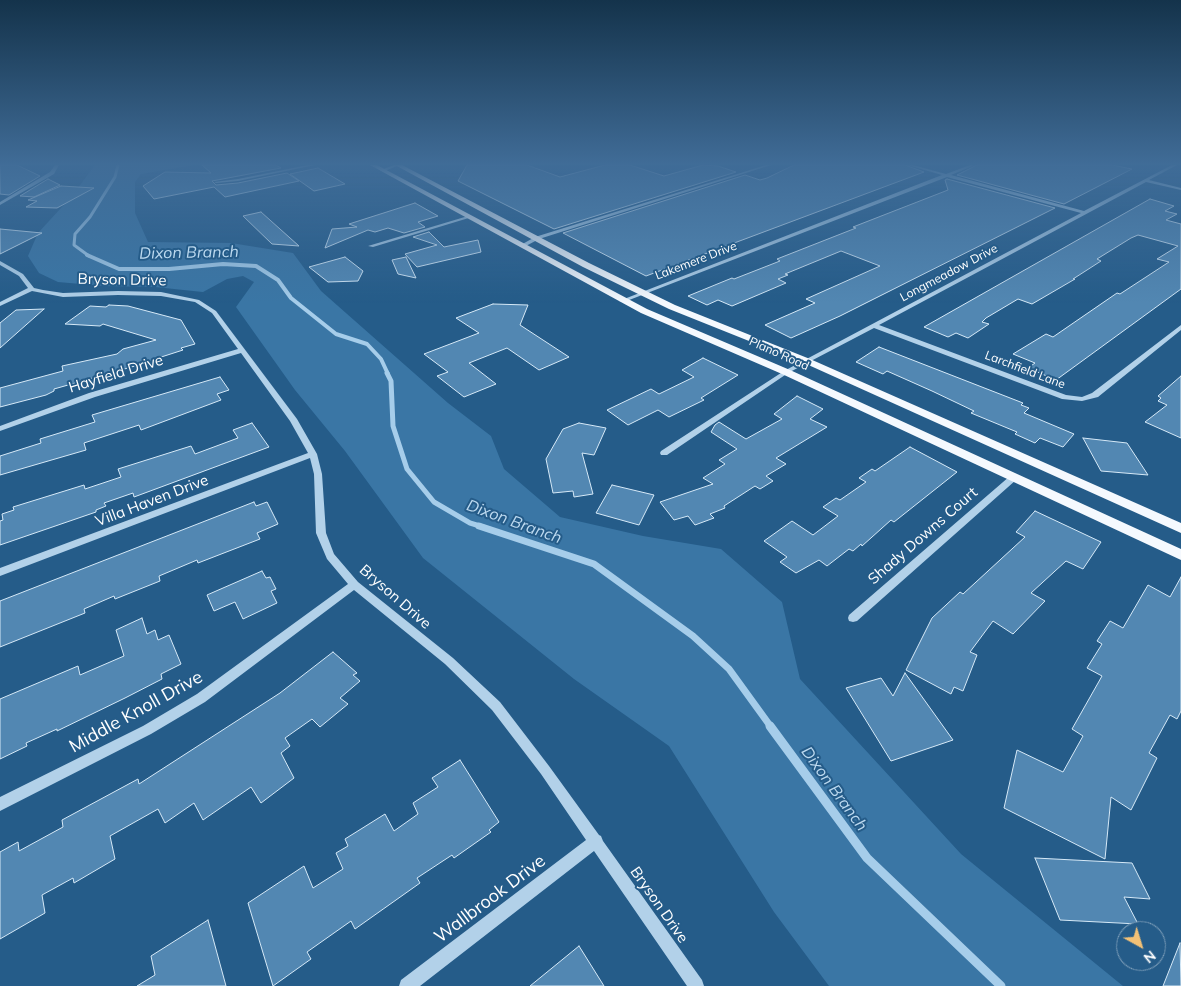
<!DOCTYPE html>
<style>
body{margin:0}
#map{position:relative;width:1181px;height:986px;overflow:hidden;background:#255c89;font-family:Mulish,sans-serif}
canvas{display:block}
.north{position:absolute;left:1116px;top:921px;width:50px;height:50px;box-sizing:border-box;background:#255c89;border:1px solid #7c9db8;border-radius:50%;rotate:141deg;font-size:14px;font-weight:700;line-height:20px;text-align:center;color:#fff}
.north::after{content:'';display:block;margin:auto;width:18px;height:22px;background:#f3c176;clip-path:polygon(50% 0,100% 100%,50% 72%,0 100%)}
</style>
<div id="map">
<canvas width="1181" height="986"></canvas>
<div class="north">N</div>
</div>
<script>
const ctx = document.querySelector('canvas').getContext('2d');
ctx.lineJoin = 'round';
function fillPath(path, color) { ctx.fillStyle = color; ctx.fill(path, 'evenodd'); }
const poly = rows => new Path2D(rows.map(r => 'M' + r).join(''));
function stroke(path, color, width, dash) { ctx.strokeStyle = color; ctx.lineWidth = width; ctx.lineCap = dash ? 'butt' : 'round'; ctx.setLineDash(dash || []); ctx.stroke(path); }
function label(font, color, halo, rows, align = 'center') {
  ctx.font = font + ' Mulish,sans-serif'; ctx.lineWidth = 4; ctx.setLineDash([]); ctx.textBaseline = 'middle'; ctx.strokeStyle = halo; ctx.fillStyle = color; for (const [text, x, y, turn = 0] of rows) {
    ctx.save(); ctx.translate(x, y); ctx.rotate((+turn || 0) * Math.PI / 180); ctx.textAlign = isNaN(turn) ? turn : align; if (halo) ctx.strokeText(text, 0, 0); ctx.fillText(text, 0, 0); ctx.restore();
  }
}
const green = poly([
 [95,165,194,165,141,174,135,182,135,213,148,242,231,243,293,253,321,291,448,403,491,436,504,469,560,517,643,536,721,549,782,602,800,679,961,854,1123,986,829,986,774,912,669,746,574,679,423,558,345,451,295,390,236,307,254,282,243,276,227,279,203,292,155,287,104,286,58,282,39,273,28,256,38,233,72,196]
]);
const streamFar4 = poly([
 [89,256,74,245,75,234,90,217,115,177,118,165]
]);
const streamFar3 = poly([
 [87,255,119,269,169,269,223,264,256,266,278,280,291,298,336,334,367,344,381,359,388,374]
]);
const streamFar2 = poly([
 [387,373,391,381,393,426,407,469,434,502,470,523,483,527]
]);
const streamFar1 = poly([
 [479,526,594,564,693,636,729,669,771,727]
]);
const stream = poly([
 [770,726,867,858,1001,986]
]);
const building = poly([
 [0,165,17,165,40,176,9,195,0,194,0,165],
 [202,165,276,165,281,168,212,181,216,185,238,183,287,173,299,181,225,197,214,187,154,199,143,186,165,172,211,173,202,165],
 [467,165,527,165,560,177,605,165,630,165,664,176,703,165,718,166,736,172,554,229,458,181,467,165],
 [794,165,905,165,924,172,646,276,563,233,745,175,760,180,767,178,794,165],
 [977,165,1112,165,1132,169,1064,204,957,175,977,165],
 [318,168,345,184,314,191,290,174,318,168],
 [48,179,60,185,34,197,20,196,48,179],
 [947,179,1055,208,840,316,791,338,765,325,815,303,806,299,880,266,841,251,785,274,788,275,778,279,786,283,732,306,718,300,707,305,688,296,732,278,734,279,780,261,777,259,856,228,853,227,948,190,945,180,947,179],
 [61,186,94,188,57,208,26,207,37,201,28,200,61,186],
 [1150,199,1174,206,1165,211,1177,214,1166,220,1181,224,1181,289,1056,380,1028,368,1035,363,1013,354,1046,334,1053,337,1117,293,1120,294,1169,262,1157,259,1178,246,1138,235,1131,238,1097,259,1101,261,1073,279,1075,279,1032,304,1018,299,986,318,982,322,989,324,968,338,956,333,948,337,924,327,1150,199],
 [415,203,438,216,418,222,425,227,404,233,388,228,375,232,368,230,325,248,332,229,357,227,349,224,415,203],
 [261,212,299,246,272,244,243,216,261,212],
 [0,229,42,233,0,254,0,229],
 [429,232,444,247,478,240,481,252,417,267,405,254,437,245,413,237,429,232],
 [345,257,363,271,358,281,328,282,309,267,345,257],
 [406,257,416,278,398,274,392,260,406,257],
 [493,304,528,305,520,325,569,357,539,370,507,348,469,363,496,384,464,397,437,376,448,372,424,354,479,333,456,318,493,304],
 [109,305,128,306,181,320,195,344,181,348,183,350,155,359,156,360,54,389,54,391,46,395,0,407,0,388,63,371,62,366,117,354,123,349,156,340,103,324,100,326,65,324,90,306,106,307,109,305],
 [44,309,0,348,0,323,16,310,44,309],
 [879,347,1023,403,1021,405,1029,408,1024,413,1074,434,1063,447,1040,438,1035,443,1015,434,1017,432,971,413,974,411,932,391,887,371,883,374,856,362,879,347],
 [703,358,738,375,701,398,704,400,669,417,658,410,628,425,607,410,651,389,659,394,694,377,682,370,703,358],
 [1181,376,1181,438,1145,422,1167,405,1158,401,1161,398,1158,396,1181,376],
 [220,377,229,390,217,394,221,400,141,430,139,425,84,443,86,450,0,475,0,456,41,443,40,439,95,422,92,415,220,377],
 [797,396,823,409,810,419,827,427,776,458,786,464,766,476,773,481,760,489,755,486,724,506,725,508,710,514,714,518,695,525,688,516,674,520,660,502,713,484,703,478,725,464,719,460,737,449,711,432,715,425,719,422,746,439,782,419,774,414,797,396],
 [252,423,269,447,134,497,133,493,104,503,106,506,96,510,96,512,0,545,0,521,3,520,2,514,14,510,13,507,84,485,85,489,121,477,118,469,191,446,195,454,238,438,233,430,252,423],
 [579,423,606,428,594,455,582,453,593,494,574,497,573,491,553,493,546,459,563,429,579,423],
 [1083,438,1127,443,1148,475,1101,471,1083,438],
 [910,447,957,472,894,522,891,520,862,546,861,544,853,551,849,549,827,566,819,560,796,573,780,562,787,557,764,541,792,521,813,535,838,516,823,507,836,498,840,500,866,482,859,478,872,469,875,471,910,447],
 [612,485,654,495,639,525,596,513,612,485],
 [254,502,256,506,267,502,278,524,257,533,260,539,198,563,197,560,159,576,160,581,115,599,114,596,84,609,85,613,0,647,0,601,254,502],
 [1035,511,1101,542,1083,569,1066,561,1031,593,1045,601,1013,634,993,621,970,652,977,655,963,691,954,687,951,694,906,670,932,618,960,592,963,594,1025,537,1016,532,1035,511],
 [262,571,266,578,270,577,276,589,271,591,277,603,243,619,235,602,214,611,207,595,262,571],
 [1181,577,1181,711,1177,719,1170,715,1149,753,1157,758,1131,810,1111,797,1105,859,1004,808,1017,750,1063,772,1083,736,1072,729,1102,676,1087,668,1102,644,1097,641,1110,621,1123,628,1148,585,1170,597,1181,577],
 [142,618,147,634,155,630,158,640,169,635,181,664,161,674,162,679,125,698,57,731,57,729,26,743,27,746,0,759,0,699,78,666,80,675,124,656,116,630,142,618],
 [333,652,357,673,353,675,360,681,340,698,348,704,320,727,312,719,285,738,290,746,281,753,294,778,261,803,251,787,203,820,194,803,165,823,158,809,110,836,115,859,74,883,73,878,42,895,45,913,0,939,0,852,18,842,19,851,63,827,62,820,138,779,139,784,280,693,333,652],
 [905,673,953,740,891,761,846,688,881,678,893,696,905,673],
 [460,760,499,822,489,830,491,832,454,858,452,855,417,878,420,883,355,929,351,921,307,952,311,959,273,986,248,903,304,866,313,888,343,869,336,853,348,846,345,839,385,814,394,831,418,814,413,803,438,787,432,778,460,760],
 [1035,858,1132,863,1150,899,1124,897,1138,924,1060,920,1035,858],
 [208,920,226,986,137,986,155,975,151,956,208,920],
 [1180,943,1181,986,1163,986,1180,943],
 [579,946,604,986,530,986,579,946]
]);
const minor = poly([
 [55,165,59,165,54,174,0,205,0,202,50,172,55,165],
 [308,165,315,165,238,181,216,183,214,182,238,179,308,165],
 [394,165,399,165,385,171,381,170,394,165],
 [766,165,771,165,539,239,524,247,519,246,535,237,766,165],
 [907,165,913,165,946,174,970,165,975,165,951,175,1084,211,1172,165,1177,165,1149,180,1181,188,1181,190,1146,182,879,325,1066,395,1082,397,1092,393,1181,325,1181,330,1098,397,1082,401,1062,399,874,328,788,373,667,455,661,455,660,453,661,451,784,371,1081,213,947,177,624,302,619,301,942,175,907,165],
 [468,216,472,217,373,247,368,246,468,216],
 [0,261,23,274,34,288,43,290,63,293,118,291,161,292,199,300,216,311,297,419,317,454,322,474,326,533,334,554,358,582,453,658,500,702,549,766,599,835,601,836,603,841,702,980,704,986,687,986,594,851,420,986,399,986,401,980,586,840,541,774,492,710,445,664,354,590,205,702,151,734,0,811,0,797,143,726,197,694,348,584,327,559,316,533,314,474,310,458,0,576,0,568,308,453,290,421,241,353,95,397,0,431,0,426,89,393,238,349,212,313,195,302,161,296,118,295,63,297,32,291,0,306,0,302,28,288,19,276,0,265,0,261],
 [1013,475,1017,478,1016,480,857,621,853,622,849,621,848,618,849,615,1010,476,1013,475]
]);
const major = poly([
 [370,165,377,165,647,309,790,370,1181,549,1181,560,782,374,641,313,370,165],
 [395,165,402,165,589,263,675,305,810,359,1181,523,1181,533,804,363,669,309,583,267,395,165]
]);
const farStreetnames = [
 ["Lakemere Drive",696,261,-21],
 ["Longmeadow Drive",949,273,-28],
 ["Plano Road",779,354,24],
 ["Larchfield Lane",1025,370,21]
];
const streetNames = [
 ["Bryson Drive",122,280,1],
 ["Hayfield Drive",116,374,-17],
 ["Villa Haven Drive",152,501,-21],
 ["Shady Downs Court",923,536,-41],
 ["Bryson Drive",395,597,41],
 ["Bryson Drive",659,905,55]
];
const waterNames = [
 ["Dixon Branch",189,253,-1],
 ["Dixon Branch",514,522,20],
 ["Dixon Branch",834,789,54]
];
const nearStreetnames = [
 ["Middle Knoll Drive",136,712,-29],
 ["Wallbrook Drive",490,899,-37]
];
fillPath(green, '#3a76a5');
stroke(streamFar4, '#a6cdea', 3);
stroke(streamFar3, '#a6cdea', 4);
stroke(streamFar2, '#a6cdea', 5);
stroke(streamFar1, '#a6cdea', 7);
stroke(stream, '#a6cdea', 9);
fillPath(building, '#5287b2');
stroke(building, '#d6e9f7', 1);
fillPath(minor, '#b2d1e9');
fillPath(major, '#f5f9fe');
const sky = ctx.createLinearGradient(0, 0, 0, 303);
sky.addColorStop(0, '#14334b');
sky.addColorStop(0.54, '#406c97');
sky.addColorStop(1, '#406c9700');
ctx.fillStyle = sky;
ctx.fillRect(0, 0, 1181, 303);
label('12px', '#fff', '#255c89', farStreetnames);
label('15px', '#fff', '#255c89', streetNames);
label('italic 16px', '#bddaf0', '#255c89', waterNames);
label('18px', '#fff', '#255c89', nearStreetnames);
</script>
